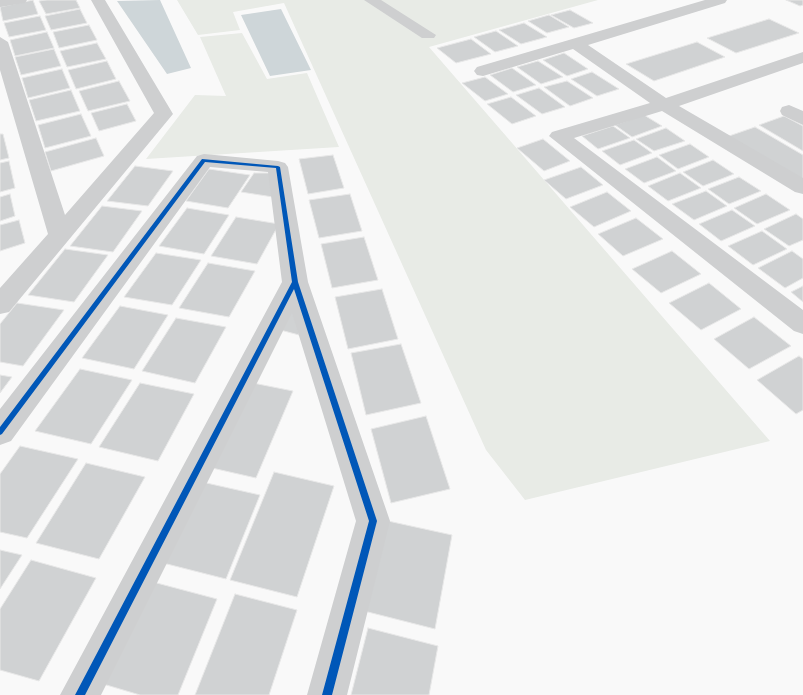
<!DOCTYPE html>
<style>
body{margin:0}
canvas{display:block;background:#f9f9f9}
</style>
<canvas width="803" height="695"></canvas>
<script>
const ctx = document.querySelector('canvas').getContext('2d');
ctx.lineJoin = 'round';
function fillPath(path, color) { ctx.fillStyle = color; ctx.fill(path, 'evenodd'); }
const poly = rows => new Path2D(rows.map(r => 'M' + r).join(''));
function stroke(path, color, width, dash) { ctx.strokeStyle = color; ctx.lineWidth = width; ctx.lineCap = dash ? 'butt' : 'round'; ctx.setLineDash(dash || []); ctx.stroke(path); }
const green = poly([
 [177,0,598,0,429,47,770,441,525,500,486,450,284,3,233,12,240,30,198,35],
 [242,33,267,79,307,73,339,147,146,159,195,95,226,96,200,37]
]);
const water = poly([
 [160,0,191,68,167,74,117,1],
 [281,9,311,70,270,76,241,15]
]);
const building = poly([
 [33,0,38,14,3,21,0,7,33,0],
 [46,0,76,0,80,8,46,14,39,1,46,0],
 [786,0,803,0,803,5,800,6,786,0],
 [80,9,87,23,51,30,45,16,80,9],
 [570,10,593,23,574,28,551,15,570,10],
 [549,15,569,27,547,33,528,21,549,15],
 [40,16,46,30,9,37,4,23,40,16],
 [769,19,799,33,736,53,707,38,769,19],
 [524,23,547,37,521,44,499,30,524,23],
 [89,25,97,40,59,48,53,32,89,25],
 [496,31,518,46,495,52,474,37,496,31],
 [47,32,54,48,15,56,10,40,47,32],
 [471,39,491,54,456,63,437,48,471,39],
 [697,42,725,57,654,81,626,64,697,42],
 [97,43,106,59,67,67,60,51,97,43],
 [54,49,61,66,21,75,15,57,54,49],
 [564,53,588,69,567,76,543,60,564,53],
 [107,61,116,79,76,89,68,70,107,61],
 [538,61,563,77,541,84,517,67,538,61],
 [512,68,536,85,513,92,490,75,512,68],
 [62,69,70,88,28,98,22,78,62,69],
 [592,72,619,89,597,96,571,79,592,72],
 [485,77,508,94,485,101,462,83,485,77],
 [119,81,130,101,88,111,79,91,119,81],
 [567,81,593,98,570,106,544,87,567,81],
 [539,88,565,107,542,114,516,95,539,88],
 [71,90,80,111,36,121,29,100,71,90],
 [511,97,536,116,512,124,487,104,511,97],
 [127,104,136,121,99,131,91,113,127,104],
 [81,114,91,136,45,148,38,125,81,114],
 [644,115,662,126,632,137,615,125,644,115],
 [784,116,803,126,803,151,759,125,784,116],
 [613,126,630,138,598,149,582,136,613,126],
 [755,127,803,155,803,183,729,136,755,127],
 [666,128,685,141,654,151,636,139,666,128],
 [0,134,3,134,9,158,0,160,0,134],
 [96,138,104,156,51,171,45,152,96,138],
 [543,139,570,161,544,171,517,148,543,139],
 [634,140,652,153,620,165,602,151,634,140],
 [690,144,709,157,678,169,659,155,690,144],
 [333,155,344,188,308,194,299,159,333,155],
 [657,157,676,171,644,183,625,169,657,157],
 [713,160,734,174,703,186,683,172,713,160],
 [9,161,15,188,0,192,0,163,9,161],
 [135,166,173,171,148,206,107,201,135,166],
 [581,167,603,185,566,199,544,180,581,167],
 [209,169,250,175,228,208,186,201,209,169],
 [254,173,273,173,273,197,241,192,254,173],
 [680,173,701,188,668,201,648,186,680,173],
 [739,177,761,191,729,204,708,189,739,177],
 [706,191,727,206,694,220,672,204,706,191],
 [607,192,631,211,594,227,570,207,607,192],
 [10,194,15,216,0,221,0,197,10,194],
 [350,194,362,231,319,238,309,200,350,194],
 [766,194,790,210,757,224,734,208,766,194],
 [102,206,142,211,113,252,70,246,102,206],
 [187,208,229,215,204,254,159,246,187,208],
 [732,210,755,226,721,241,699,224,732,210],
 [796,214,803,219,803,240,789,246,764,229,796,214],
 [236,217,279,224,257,264,211,256,236,217],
 [636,218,663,239,623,256,598,234,636,218],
 [19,220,25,243,0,251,0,225,19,220],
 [762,231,787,249,753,265,728,246,762,231],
 [364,237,378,280,332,288,321,244,364,237],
 [65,249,108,255,74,302,28,295,65,249],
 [672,251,701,274,661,293,632,269,672,251],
 [792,251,803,259,803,278,785,288,758,268,792,251],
 [156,253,201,260,172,305,124,297,156,253],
 [208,263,255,271,229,317,179,308,208,263],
 [709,283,741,309,701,330,669,303,709,283],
 [803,286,803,302,791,292,803,286],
 [382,289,398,339,348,349,335,297,382,289],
 [17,303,64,310,23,366,0,362,0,324,17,303],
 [120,306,168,315,134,369,82,358,120,306],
 [295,307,299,335,273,328,295,307],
 [754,317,791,346,749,369,714,339,754,317],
 [176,318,226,327,195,383,142,371,176,318],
 [401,344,421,403,366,415,351,353,401,344],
 [799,356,803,359,803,410,796,414,757,380,799,356],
 [80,369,132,380,91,444,35,431,80,369],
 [0,375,12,377,0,393,0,375],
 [140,383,194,394,158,461,99,447,140,383],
 [253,383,293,391,256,478,212,468,253,383],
 [426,416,450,489,391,503,371,429,426,416],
 [20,446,78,459,27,538,0,532,0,474,20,446],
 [86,463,145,477,99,559,36,543,86,463],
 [274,472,334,486,297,597,230,580,274,472],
 [202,482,260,495,226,579,163,563,202,482],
 [388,521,452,535,435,629,364,611,388,521],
 [0,550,22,555,0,589,0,550],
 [31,560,96,578,39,681,0,670,0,609,31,560],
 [153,582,217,599,178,695,140,695,103,684,153,582],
 [235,594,297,610,269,695,195,695,235,594],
 [368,628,438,646,429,695,351,695,368,628]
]);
const minor = poly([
 [0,0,27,0,25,3,0,7,0,0],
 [91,0,105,0,173,114,9,312,0,314,0,288,48,234,0,70,0,37,8,42,65,215,154,113,91,0],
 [364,0,381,0,436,35,434,38,422,38,364,0],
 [705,0,727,0,725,3,588,45,666,98,803,52,803,63,679,106,803,178,803,194,795,192,662,111,574,138,803,310,803,334,794,331,549,136,552,132,650,103,573,49,483,76,477,75,474,71,477,67,705,0],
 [789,105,803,111,803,125,782,115,780,111,782,107,789,105],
 [204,154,278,161,285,163,288,167,308,282,390,521,347,695,307,695,356,521,292,313,101,695,60,695,282,282,268,172,210,167,11,441,0,445,0,409,197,156,204,154]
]);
const cycleway = poly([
 [202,159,278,166,280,167,298,282,377,521,332,695,322,695,369,521,294,289,85,695,75,695,292,282,276,168,205,162,2,434,0,435,0,427,202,159]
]);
fillPath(green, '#e8ebe6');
fillPath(water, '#ced6d9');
fillPath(building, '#d0d2d3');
stroke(building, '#e8e8e8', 1);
fillPath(minor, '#cecfd0');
fillPath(cycleway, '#0057b8');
</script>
